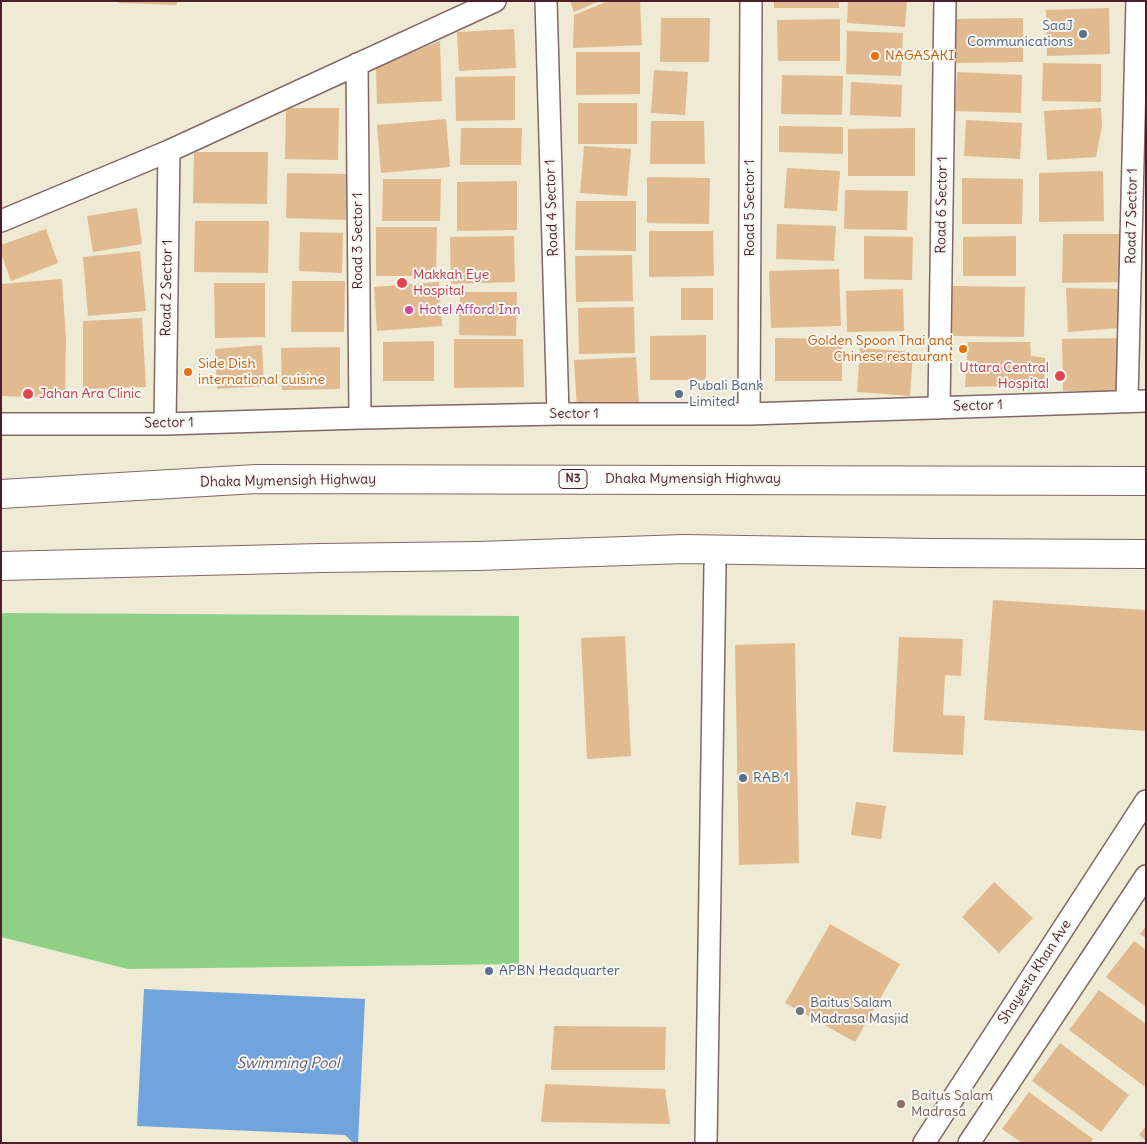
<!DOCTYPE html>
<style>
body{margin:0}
#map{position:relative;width:1147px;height:1144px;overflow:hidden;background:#eeead4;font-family:Delius,sans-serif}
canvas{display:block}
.frame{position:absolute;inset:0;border:2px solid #4a1f2b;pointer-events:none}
</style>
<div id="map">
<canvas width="1147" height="1144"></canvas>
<div class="frame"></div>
</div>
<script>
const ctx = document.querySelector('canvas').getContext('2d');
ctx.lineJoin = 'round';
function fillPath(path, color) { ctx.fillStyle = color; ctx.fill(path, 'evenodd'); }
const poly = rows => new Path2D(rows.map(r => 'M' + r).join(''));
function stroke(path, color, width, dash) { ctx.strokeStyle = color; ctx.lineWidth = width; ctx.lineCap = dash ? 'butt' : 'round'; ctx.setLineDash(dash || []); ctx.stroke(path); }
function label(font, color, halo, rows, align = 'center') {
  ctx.font = font + ' Delius,sans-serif'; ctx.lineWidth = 4; ctx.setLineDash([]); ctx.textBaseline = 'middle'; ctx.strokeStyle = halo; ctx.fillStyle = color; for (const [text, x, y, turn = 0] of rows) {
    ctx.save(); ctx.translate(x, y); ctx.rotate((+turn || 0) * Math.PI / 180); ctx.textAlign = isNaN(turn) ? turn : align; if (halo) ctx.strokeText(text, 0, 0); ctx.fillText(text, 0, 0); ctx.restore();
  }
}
const green = poly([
 [1,613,519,616,519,964,128,969,1,937]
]);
const water = poly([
 [144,989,365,999,358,1143,353,1143,345,1135,137,1126]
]);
const building = poly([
 [119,1,177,1,177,5,119,3],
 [570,1,600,1,574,12],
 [608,1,640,1,642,45,573,48,574,15],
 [774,1,839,1,839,8,774,8],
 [848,1,907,1,905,27,847,23],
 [1109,8,1110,54,1047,56,1046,10],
 [661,18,710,18,709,62,660,62],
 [1023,18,1023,62,956,63,956,19],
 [840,19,840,61,778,61,777,20],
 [514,29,516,68,459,71,457,32],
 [847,31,903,33,901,76,846,74],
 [440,41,442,101,377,104,376,67],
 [576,52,640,52,640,94,576,95],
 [1043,63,1101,64,1101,102,1042,101],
 [654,70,688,72,685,115,651,113],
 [957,72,1022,75,1021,113,955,111],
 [782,75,843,76,842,115,781,114],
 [515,76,515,120,456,121,455,77],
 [851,82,902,85,901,117,850,115],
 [578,103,637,103,637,144,578,144],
 [286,108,339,108,338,160,285,159],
 [1101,108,1102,126,1096,157,1047,160,1044,111],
 [446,119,450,167,381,173,377,125],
 [966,120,1022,123,1020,159,964,156],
 [651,121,704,121,705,164,650,164],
 [779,126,843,127,843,154,779,152],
 [461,128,522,128,521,165,460,165],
 [915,128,915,176,848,176,848,129],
 [584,146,631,149,627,196,580,193],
 [194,152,268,152,267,204,193,203],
 [787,168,840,171,837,211,784,208],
 [1103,171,1104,221,1039,222,1039,173],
 [287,173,347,174,346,220,286,218],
 [647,177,710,178,709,224,647,223],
 [962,178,1023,179,1022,224,962,224],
 [383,179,441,179,440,221,382,221],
 [517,181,517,230,457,231,457,182],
 [845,190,908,191,907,230,844,229],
 [576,201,636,201,636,251,575,250],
 [137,208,142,244,93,252,87,216],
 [195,221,269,221,268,273,194,272],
 [777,224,836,226,834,261,776,259],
 [376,227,437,227,436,276,376,276],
 [46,229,58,263,11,281,1,253,1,245],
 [649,231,713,231,714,276,649,277],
 [300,232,343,233,342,273,299,271],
 [1063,234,1121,234,1119,282,1062,283],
 [514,236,515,282,451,284,450,237],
 [864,236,913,237,912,280,864,279],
 [1016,236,1016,276,963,276,963,237],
 [140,251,146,311,88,316,83,257],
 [632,255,633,301,576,302,575,256],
 [839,269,841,326,771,328,769,271],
 [62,279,66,338,65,398,1,396,1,284],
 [292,281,345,281,344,332,291,332],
 [439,282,442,326,377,331,374,287],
 [214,283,265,283,265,337,215,338],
 [952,286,1025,287,1024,337,952,336],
 [681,288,713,288,713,320,681,320],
 [1066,288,1121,289,1120,328,1068,332],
 [903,289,904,331,847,332,846,291],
 [460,292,517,292,516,336,459,335],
 [634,307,635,353,579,354,578,308],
 [142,318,146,387,83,389,83,321],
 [706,335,706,380,650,380,650,336],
 [775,338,842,339,842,381,775,381],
 [1121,338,1121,391,1063,391,1062,339],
 [454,339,523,339,524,387,454,388],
 [434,341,434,381,383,381,383,342],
 [968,342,1030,342,1031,356,1045,358,1044,385,965,387],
 [262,345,264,386,217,389,215,349],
 [340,347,340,389,282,390,281,348],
 [860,348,913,352,910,396,857,392],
 [636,357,639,406,577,409,574,360],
 [993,600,1146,610,1146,731,984,720],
 [625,636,631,756,587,759,581,638],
 [899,637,963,639,961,676,945,675,943,715,965,716,963,755,893,752],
 [795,643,799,863,739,865,735,645],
 [856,802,886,806,881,839,851,835],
 [994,882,1033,918,999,953,962,917],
 [830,924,900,964,855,1042,785,1003],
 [1146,926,1146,938,1140,934],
 [1134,941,1146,950,1146,1007,1106,977],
 [1099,990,1146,1024,1146,1084,1144,1086,1069,1030],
 [554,1026,666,1027,665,1070,551,1070],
 [1060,1043,1129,1095,1101,1132,1032,1081],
 [545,1084,665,1089,670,1124,541,1122],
 [1029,1092,1093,1139,1090,1143,1022,1143,1002,1129],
 [1146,1126,1146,1141,1139,1135]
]);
const minor = poly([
 [546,1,558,414],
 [357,64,360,418],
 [1,221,169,151,495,1],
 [1127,400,1137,1],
 [939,408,945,1],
 [749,414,751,1],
 [1,424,165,424,360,418,558,414,749,414,1146,401],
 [165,424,169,151],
 [706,1143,715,566,706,1143],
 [924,1143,1146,801],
 [969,1143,1146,876]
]);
const trunk = poly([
 [1,494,256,479,1146,481],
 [1,566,321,558,478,556,684,549,929,553,1146,554]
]);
const markers = [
 [1083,34,5,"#5c6f8a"],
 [875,56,5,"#e8710a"],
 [402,283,6,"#e0444e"],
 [409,310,5,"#d1479c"],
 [963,349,5,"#e8710a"],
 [188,372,5,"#e8710a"],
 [1060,376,6,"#e0444e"],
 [28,394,6,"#e0444e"],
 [679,394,5,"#5c6f8a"],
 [743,778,5,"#5c6f8a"],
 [489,971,5,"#5c6f8a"],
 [800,1011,5,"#6b7280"],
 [901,1104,5,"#8d6e63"]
];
const shields = [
 [573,479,28]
];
const shieldNames = [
 ["N3",573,479]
];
const serviceNames = [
 ["SaaJ",1073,26,"right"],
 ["Communications",1073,42,"right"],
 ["Pubali Bank",689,386],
 ["Limited",689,402],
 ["RAB 1",753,778],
 ["APBN Headquarter",499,971]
];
const foodNames = [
 ["NAGASAKI",885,56],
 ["Golden Spoon Thai and",953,341,"right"],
 ["Chinese restaurant",953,357,"right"],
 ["Side Dish",198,364],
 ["international cuisine",198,380]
];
const streetNames = [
 ["Road 6 Sector 1",942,205,-89],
 ["Road 4 Sector 1",552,208,-92],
 ["Road 5 Sector 1",750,208,-90],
 ["Road 7 Sector 1",1132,216,-89],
 ["Road 3 Sector 1",358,241,-90],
 ["Road 2 Sector 1",167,288,-89],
 ["Sector 1",978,406,-2],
 ["Sector 1",574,414],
 ["Sector 1",169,423,-1],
 ["Dhaka Mymensigh Highway",693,479],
 ["Dhaka Mymensigh Highway",288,481,-1],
 ["Shayesta Khan Ave",1035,972,-57]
];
const healthNames = [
 ["Makkah Eye",413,275],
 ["Hospital",413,291],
 ["Uttara Central",1049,368,"right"],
 ["Hospital",1049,384,"right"],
 ["Jahan Ara Clinic",39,394]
];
const hotelNames = [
 ["Hotel Afford Inn",419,310]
];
const worshipNames = [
 ["Baitus Salam",810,1003],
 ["Madrasa Masjid",810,1019]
];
const educationNames = [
 ["Baitus Salam",911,1096],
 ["Madrasa",911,1112]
];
const waterNames = [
 ["Swimming Pool",288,1064]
];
fillPath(green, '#8fd087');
fillPath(water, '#71a4dd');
fillPath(building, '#e2ba8f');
stroke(minor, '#836666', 24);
stroke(trunk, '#836666', 30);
stroke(minor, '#fff', 21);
stroke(trunk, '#fff', 28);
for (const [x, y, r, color] of markers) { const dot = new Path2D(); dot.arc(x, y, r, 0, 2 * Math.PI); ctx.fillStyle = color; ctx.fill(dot); stroke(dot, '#f6f6f2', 2); }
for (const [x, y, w] of shields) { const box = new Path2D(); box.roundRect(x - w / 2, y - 9.5, w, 19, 4); ctx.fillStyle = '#f6f6f2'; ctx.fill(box); stroke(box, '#4a1f2b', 1); }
label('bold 12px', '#4a1f2b', null, shieldNames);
label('14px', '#4e5e75', '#f6f6f2', serviceNames, 'left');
label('14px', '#c56008', '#f6f6f2', foodNames, 'left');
label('14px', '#4a1f2b', '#f6f6f2', streetNames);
label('14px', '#be3a42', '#f6f6f2', healthNames, 'left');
label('14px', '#b23c85', '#f6f6f2', hotelNames, 'left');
label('14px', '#5b616d', '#f6f6f2', worshipNames, 'left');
label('14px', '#785e54', '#f6f6f2', educationNames, 'left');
label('italic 15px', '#5a5472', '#f6f6f2', waterNames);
</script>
